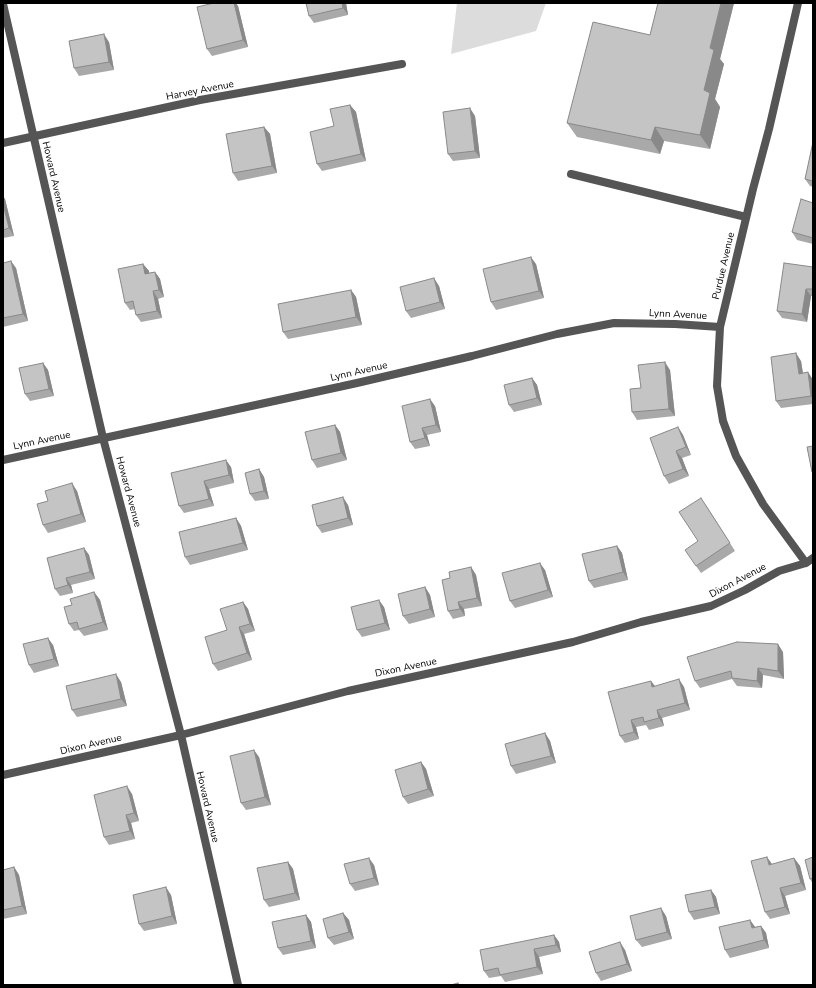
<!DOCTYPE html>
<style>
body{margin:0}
#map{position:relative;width:816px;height:988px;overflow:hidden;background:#fff;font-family:"Nunito Sans",sans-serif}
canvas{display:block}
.frame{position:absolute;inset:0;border:4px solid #000;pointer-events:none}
</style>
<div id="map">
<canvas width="816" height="988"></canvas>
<div class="frame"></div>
</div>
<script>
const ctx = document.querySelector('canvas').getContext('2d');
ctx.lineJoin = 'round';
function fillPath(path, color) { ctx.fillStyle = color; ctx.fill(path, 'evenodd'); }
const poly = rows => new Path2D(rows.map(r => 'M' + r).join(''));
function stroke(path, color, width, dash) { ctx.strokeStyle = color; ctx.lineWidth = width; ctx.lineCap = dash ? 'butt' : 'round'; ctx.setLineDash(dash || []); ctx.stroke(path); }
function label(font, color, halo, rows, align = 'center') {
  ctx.font = font + ' "Nunito Sans",sans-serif'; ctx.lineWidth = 3.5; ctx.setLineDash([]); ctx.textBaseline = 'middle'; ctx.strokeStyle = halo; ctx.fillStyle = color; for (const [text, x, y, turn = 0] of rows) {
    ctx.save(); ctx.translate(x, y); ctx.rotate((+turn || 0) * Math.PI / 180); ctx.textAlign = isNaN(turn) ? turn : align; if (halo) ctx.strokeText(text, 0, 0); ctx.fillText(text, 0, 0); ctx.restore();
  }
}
const green = poly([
 [457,3,546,3,536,31,451,54]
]);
const service = poly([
 [571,174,746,217]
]);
const minor = poly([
 [798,3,769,129,753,189,720,327,717,386,723,421,736,456,763,504,806,563],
 [3,4,103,438,181,735,238,985],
 [3,143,200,100,402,64],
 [3,460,357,383,472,356,557,334,614,323,675,324,720,327],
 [3,775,181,735,348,691,573,642,641,622,711,606,745,590,779,571,806,563,813,558]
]);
const wall = poly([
 [306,3,346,3,348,15,314,23,309,16],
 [658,3,734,3,720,59,724,64,715,99,720,107,710,149,664,141,660,154,577,137,567,123,650,35],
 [238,6,248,47,212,56,207,49],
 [109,42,114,70,79,76,74,68],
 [350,105,356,112,366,161,322,171,317,164,334,126],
 [475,116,480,158,453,161,448,154],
 [264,127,270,134,277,173,238,181,233,173],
 [813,142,813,187,810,186,805,179],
 [3,196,5,199,14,236,3,238],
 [813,203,813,244,797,240,792,232],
 [3,263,16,268,28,321,3,327],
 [143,264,149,271,149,273,155,272,160,279,164,297,158,299,162,318,141,322,136,315,135,309,130,310,125,303],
 [536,264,544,298,496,310,491,302],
 [813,267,813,296,811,296,807,322,782,318,777,311],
 [439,286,445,309,411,318,406,311],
 [351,290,356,297,362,325,288,339,283,332],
 [801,361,803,373,808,372,813,380,813,404,781,408,776,401],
 [43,363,48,370,54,396,30,401,25,394],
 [670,370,675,416,637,420,632,412,641,388],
 [532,378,537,385,542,405,514,412,509,405],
 [435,406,441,432,427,435,430,446,415,449,410,442],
 [335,425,340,432,347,460,317,468,312,460],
 [678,427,683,435,691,455,682,458,689,476,669,484,664,476],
 [231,467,234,483,209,489,214,506,184,513,179,506,171,473],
 [259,469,264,477,269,499,255,501,250,494],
 [77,491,86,522,48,533,43,525,48,501],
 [348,505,353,525,322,533,317,526],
 [706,505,735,551,701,573,696,566,698,541],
 [236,518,241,526,248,550,190,565,185,557],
 [617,546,622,553,628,580,594,588,589,581],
 [84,548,89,555,95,579,71,585,73,593,60,596,55,589],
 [471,567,476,575,482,606,464,609,465,616,453,619,448,611,450,578],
 [545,570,553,597,515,608,510,601],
 [425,587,430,595,435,617,409,624,403,616],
 [94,592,100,600,108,630,84,636,79,630,74,631,69,624,72,605],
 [243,602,248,609,255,631,244,634,252,660,218,671,213,664,227,630],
 [384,607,390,630,362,637,357,630],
 [53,645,59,666,34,673,29,665],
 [783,652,784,679,763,675,762,688,737,686,732,679,700,688,695,681],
 [651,681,655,686,684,687,690,710,662,718,664,726,649,730,646,725,636,727,639,739,625,743,620,736],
 [121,682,127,706,77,717,72,710],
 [545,733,550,741,556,763,516,774,511,766],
 [259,757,271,805,246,810,241,803],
 [421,762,426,769,434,796,408,804,403,797],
 [132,794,139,821,131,823,135,839,109,845,104,837],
 [813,857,813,884,810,879],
 [794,858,800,866,806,890,785,896,790,914,770,919,765,912,772,865],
 [288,862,293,869,300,900,269,907,264,900],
 [374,865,379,885,355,891,350,884],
 [14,867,19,875,27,914,3,919,3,870],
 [711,890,716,897,720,914,694,920,689,912],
 [171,895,177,924,144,931,139,924],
 [343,913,349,920,354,939,334,945,328,938],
 [306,915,311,922,316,948,283,955,278,948],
 [666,916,672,939,642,947,636,940],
 [750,920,755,927,761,926,766,933,769,948,730,958,725,950],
 [554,935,559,942,561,952,539,957,543,974,505,982,501,976,489,978,484,971],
 [625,950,632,971,601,981,596,973]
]);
const shadedWall = poly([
 [234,3,236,3,238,6,248,47,243,40],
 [342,3,346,3,348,15,343,8],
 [721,3,734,3,720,59,724,64,715,99,720,107,710,149,700,135,704,90,710,48],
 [104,34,109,42,114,70,109,62],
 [350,105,356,112,366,161,361,154],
 [470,108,475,116,480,158,475,151],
 [264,127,270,134,277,173,272,166],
 [655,127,664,141,660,154,651,140],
 [3,196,5,199,14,236,9,228,3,204],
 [531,257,536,264,544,298,539,291],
 [11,261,16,268,28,321,23,314],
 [143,264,149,271,150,281,145,274],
 [155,272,160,279,164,297,159,290],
 [434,278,439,286,445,309,440,302],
 [806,289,811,296,807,322,802,314],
 [351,290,356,297,362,325,356,317],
 [153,291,158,299,162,318,157,311],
 [796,353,801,361,804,381,799,374],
 [665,362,670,370,675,416,669,409],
 [43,363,48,370,54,396,49,389],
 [808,372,813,380,813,400,811,396],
 [532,378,537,385,542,405,537,398],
 [430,399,435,406,441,432,436,425],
 [335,425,340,432,347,460,341,453],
 [678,427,683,435,691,455,686,447],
 [422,428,427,435,430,446,425,438],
 [676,451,682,458,689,476,683,469],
 [226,460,231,467,234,483,229,475],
 [259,469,264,477,269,499,264,491],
 [204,481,209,489,214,506,209,499],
 [72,483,77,491,86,522,81,514],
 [343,497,348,505,353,525,348,518],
 [236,518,241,526,248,550,243,543],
 [617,546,622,553,628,580,623,572],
 [84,548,89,555,95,579,90,572],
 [540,563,545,570,553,597,548,590],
 [471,567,476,575,482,606,477,598],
 [66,578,71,585,73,593,68,585],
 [425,587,430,595,435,617,430,609],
 [94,592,100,600,108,630,103,622],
 [379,600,384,607,390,630,385,623],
 [243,602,248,609,255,631,250,624],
 [458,602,464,609,465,616,460,609],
 [239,627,244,634,252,660,247,653],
 [48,638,53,645,59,666,54,659],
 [778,644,783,652,784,679,778,671],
 [758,668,763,675,762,688,757,681],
 [116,674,121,682,127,706,121,699],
 [679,679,684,687,690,710,685,703],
 [651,681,656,688,652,687],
 [657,710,662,718,664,726,659,718],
 [631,720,636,727,639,739,634,732],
 [545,733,550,741,556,763,551,756],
 [254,750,259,757,271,805,265,797],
 [421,762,426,769,434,796,428,789],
 [127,786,132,794,139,821,134,813],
 [126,815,131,823,135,839,130,831],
 [767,857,772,864,769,865],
 [369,858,374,865,379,885,374,878],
 [794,858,800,866,806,890,801,883],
 [288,862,293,869,300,900,295,893],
 [14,867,19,875,27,914,22,906],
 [166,887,171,895,177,924,172,916],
 [780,888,785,896,790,914,785,907],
 [711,890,716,897,720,914,715,907],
 [661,908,666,916,672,939,667,932],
 [343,913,349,920,354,939,349,932],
 [306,915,311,922,316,948,311,941],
 [750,920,755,927,752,928],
 [761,926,766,933,769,948,764,940],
 [554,935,559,942,561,952,556,945],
 [620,942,625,950,632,971,627,964],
 [534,949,539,957,543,974,537,967]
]);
const building = poly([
 [214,3,234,3,243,40,207,49,197,7,214,3],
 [306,3,342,3,343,8,309,16,306,3],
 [658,3,721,3,710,48,714,50,704,90,710,93,700,135,655,127,651,140,567,123,593,22,650,35,658,3],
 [104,34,109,62,74,68,69,41,104,34],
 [350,105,361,154,317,164,310,132,334,126,330,109,350,105],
 [470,108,475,151,448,154,443,112,470,108],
 [264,127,272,166,233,173,226,134,264,127],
 [813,142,813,181,805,179,813,142],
 [801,199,813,203,813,238,792,232,801,199],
 [3,204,9,228,3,230,3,204],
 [531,257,539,291,491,302,483,269,531,257],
 [11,261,23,314,3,318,3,263,11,261],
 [784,263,813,267,813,289,806,289,802,314,777,311,784,263],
 [143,264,145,274,155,272,159,290,153,291,157,311,136,315,133,301,125,303,118,269,143,264],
 [434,278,440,302,406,311,400,287,434,278],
 [351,290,356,317,283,332,278,304,351,290],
 [796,353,799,374,808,372,811,396,776,401,771,357,796,353],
 [665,362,669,409,632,412,630,389,641,388,638,365,665,362],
 [43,363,49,389,25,394,19,368,43,363],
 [532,378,537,398,509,405,504,385,532,378],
 [430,399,436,425,422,428,425,438,410,442,402,406,430,399],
 [335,425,341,453,312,460,305,432,335,425],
 [678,427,686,447,676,451,683,469,664,476,650,438,678,427],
 [813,446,813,471,812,472,807,447,813,446],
 [226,460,229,475,204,481,209,499,179,506,171,473,226,460],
 [259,469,264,491,250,494,245,473,259,469],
 [72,483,81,514,43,525,37,504,48,501,45,491,72,483],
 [343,497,348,518,317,526,312,505,343,497],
 [701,498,730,543,696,566,685,550,698,541,679,512,701,498],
 [236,518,243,543,185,557,179,532,236,518],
 [617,546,623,572,589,581,582,554,617,546],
 [84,548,90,572,66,578,68,585,55,589,47,558,84,548],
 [540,563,548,590,510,601,502,573,540,563],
 [471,567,477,598,458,602,460,609,448,611,442,580,450,578,449,572,471,567],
 [425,587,430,609,403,616,398,594,425,587],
 [94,592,103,622,79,629,77,622,69,624,64,607,72,605,70,599,94,592],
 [379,600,385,623,357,630,351,607,379,600],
 [243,602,250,624,239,627,247,653,213,664,205,637,227,630,220,609,243,602],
 [48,638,54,659,29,665,23,644,48,638],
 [737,642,778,644,778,671,758,668,757,681,732,678,731,671,695,681,687,657,737,642],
 [116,674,121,699,72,710,66,686,116,674],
 [679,679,685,703,657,710,659,718,644,722,643,717,631,720,634,732,620,736,608,692,651,681,652,687,679,679],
 [545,733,551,756,511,766,505,744,545,733],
 [254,750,265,797,241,803,230,756,254,750],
 [421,762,428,789,403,797,395,770,421,762],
 [127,786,134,813,126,815,130,831,104,837,94,795,127,786],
 [767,857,769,865,794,858,801,883,780,888,785,907,765,912,751,861,767,857],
 [813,857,813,878,810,879,805,860,813,857],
 [369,858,374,878,350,884,344,864,369,858],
 [288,862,295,893,264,900,257,868,288,862],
 [14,867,22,906,3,910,3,870,14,867],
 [166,887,172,916,139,924,133,895,166,887],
 [711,890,715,907,689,912,685,895,711,890],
 [661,908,667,932,636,940,630,916,661,908],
 [343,913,349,932,328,938,323,919,343,913],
 [306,915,311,941,278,948,272,922,306,915],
 [750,920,752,928,761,926,764,940,725,950,719,927,750,920],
 [554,935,556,945,534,949,537,967,500,975,498,968,484,971,480,950,554,935],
 [620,942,627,964,596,973,589,952,620,942],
 [458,983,459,985,451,985,458,983]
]);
const streetNames = [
 ["Harvey Avenue",200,91,-11],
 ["Howard Avenue",53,177,77],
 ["Purdue Avenue",724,266,-77],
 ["Lynn Avenue",678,315,3],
 ["Lynn Avenue",359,372,-13],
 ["Lynn Avenue",42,441,-12],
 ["Howard Avenue",128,492,75],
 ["Dixon Avenue",738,581,-28],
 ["Dixon Avenue",406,668,-12],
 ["Dixon Avenue",91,745,-13],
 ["Howard Avenue",207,807,77]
];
fillPath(green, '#dcdcdc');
stroke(service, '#555', 8);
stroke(minor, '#555', 8);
fillPath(wall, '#a9a9a9');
fillPath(shadedWall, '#898989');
fillPath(building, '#c4c4c4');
stroke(building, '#898989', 1);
label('10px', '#000', '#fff', streetNames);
</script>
